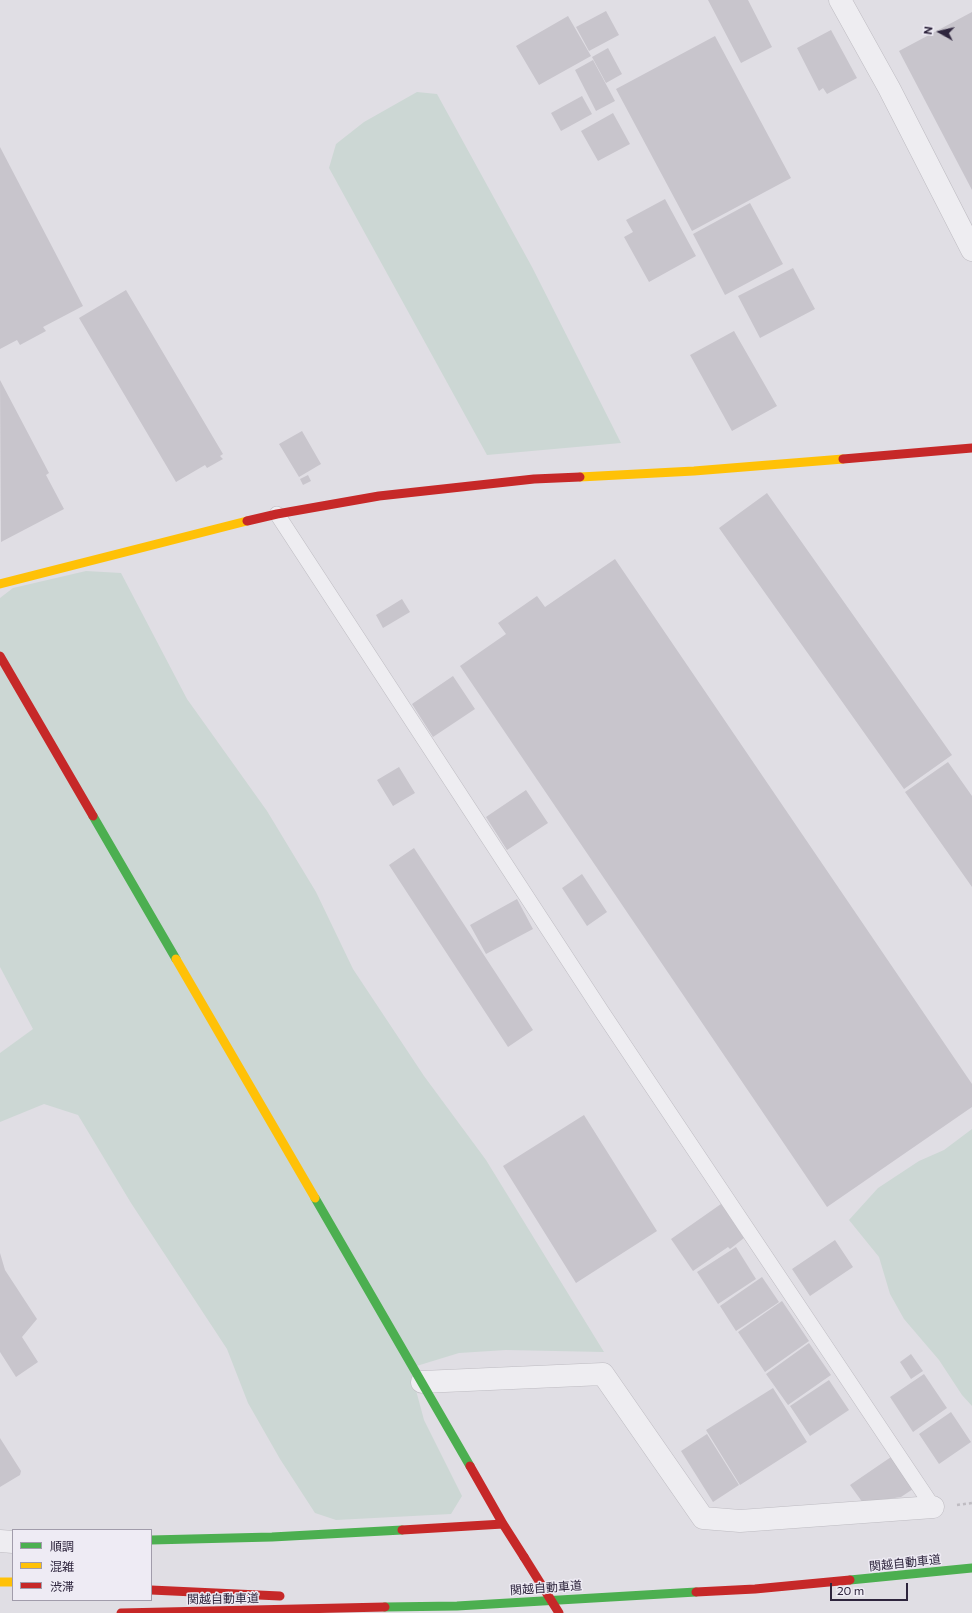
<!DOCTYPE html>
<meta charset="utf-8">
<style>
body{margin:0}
#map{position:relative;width:972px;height:1613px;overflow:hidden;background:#e0dee4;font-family:Commissioner,"Noto Sans JP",sans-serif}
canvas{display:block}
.legend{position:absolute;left:12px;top:1529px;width:140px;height:72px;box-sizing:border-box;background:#eeebf4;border:1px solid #a19cab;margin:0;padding:5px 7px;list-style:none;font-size:12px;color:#2e253d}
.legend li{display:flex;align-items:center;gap:8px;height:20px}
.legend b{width:20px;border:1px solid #a19cab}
.north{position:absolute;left:920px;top:12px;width:40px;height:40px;-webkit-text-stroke:3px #eeebf4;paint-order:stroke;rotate:278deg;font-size:11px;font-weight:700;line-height:16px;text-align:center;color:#2e253d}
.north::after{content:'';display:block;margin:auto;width:14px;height:18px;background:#2e253d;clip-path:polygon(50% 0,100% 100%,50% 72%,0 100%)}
.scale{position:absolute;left:830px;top:1583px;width:78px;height:18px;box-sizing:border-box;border:2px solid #2e253d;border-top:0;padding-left:5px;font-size:12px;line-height:14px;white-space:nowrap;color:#2e253d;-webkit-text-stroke:3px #eeebf4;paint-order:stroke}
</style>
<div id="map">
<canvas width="972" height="1613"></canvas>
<ul class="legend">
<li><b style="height:5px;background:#4caf50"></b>順調</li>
<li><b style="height:5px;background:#ffc107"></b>混雑</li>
<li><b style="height:5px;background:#c62828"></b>渋滞</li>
</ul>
<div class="north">N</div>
<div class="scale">20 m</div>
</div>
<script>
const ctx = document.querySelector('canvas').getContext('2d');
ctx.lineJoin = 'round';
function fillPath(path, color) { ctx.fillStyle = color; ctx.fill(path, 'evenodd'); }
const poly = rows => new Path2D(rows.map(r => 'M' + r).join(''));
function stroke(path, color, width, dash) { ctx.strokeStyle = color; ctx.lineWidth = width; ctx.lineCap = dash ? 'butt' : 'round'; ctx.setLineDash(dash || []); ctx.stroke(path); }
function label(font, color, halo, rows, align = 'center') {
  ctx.font = font + ' Commissioner,"Noto Sans JP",sans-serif'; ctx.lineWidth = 3; ctx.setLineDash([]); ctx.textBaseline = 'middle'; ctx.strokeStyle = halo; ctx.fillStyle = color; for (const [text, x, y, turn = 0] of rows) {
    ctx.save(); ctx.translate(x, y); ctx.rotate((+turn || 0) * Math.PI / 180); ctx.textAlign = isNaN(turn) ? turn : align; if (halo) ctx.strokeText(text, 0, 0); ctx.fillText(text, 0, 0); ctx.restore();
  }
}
const green = poly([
 [417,92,437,94,532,267,621,443,487,455,329,168,336,144,364,122],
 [86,571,121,573,187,699,267,811,316,892,353,969,424,1076,486,1160,604,1352,506,1350,459,1353,410,1368,424,1420,462,1496,451,1514,336,1520,315,1513,280,1459,248,1403,227,1349,131,1203,78,1115,44,1104,0,1122,0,1053,33,1029,0,967,0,598,13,588],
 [972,1129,972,1406,962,1395,939,1360,904,1319,890,1294,879,1257,849,1220,878,1188,919,1161,944,1150]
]);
const building = poly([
 [708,0,748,0,772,47,741,63],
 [606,11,619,35,589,51,576,27],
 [972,12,972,190,899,51],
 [568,16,591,56,539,85,516,46],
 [831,30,857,78,827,94,823,88,819,91,797,48],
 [715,36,791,178,692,231,616,89],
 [608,48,622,74,606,83,592,57],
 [593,60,615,101,596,111,575,70],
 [582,96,592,114,561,131,551,113],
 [613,113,630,144,598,161,581,131],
 [0,147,83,306,43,327,46,331,20,345,17,340,0,349],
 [665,199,696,256,649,282,624,237,633,232,626,220],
 [750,203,783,264,725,295,693,234],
 [793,268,815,309,760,338,738,296],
 [126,290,223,454,220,456,223,459,207,468,205,465,176,482,79,318],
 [734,331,777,406,732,431,690,355],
 [0,380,49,473,46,475,64,509,1,542],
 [302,431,321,464,299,477,279,444],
 [308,475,311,481,303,485,300,479],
 [767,493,952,755,904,789,719,528],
 [615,559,972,1084,972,1107,827,1207,460,666,506,634,498,623,537,596,545,607],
 [402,599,410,612,383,628,376,615],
 [453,676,475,709,433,737,412,704],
 [948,762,972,796,972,887,905,792],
 [399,767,415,793,393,806,377,780],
 [526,790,548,823,507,850,486,817],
 [414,848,533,1030,508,1047,389,865],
 [582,874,607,912,587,926,562,888],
 [517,899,533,929,486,954,470,925],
 [584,1115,657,1231,576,1283,503,1166],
 [721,1204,744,1238,730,1249,728,1247,693,1271,671,1239],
 [835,1240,853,1267,810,1296,792,1269],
 [736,1247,756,1279,718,1304,697,1272],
 [0,1253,5,1270,37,1319,22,1337,38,1362,16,1377,0,1352],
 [762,1277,779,1302,736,1331,720,1306],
 [782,1301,809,1341,765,1372,738,1332],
 [809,1343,831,1375,788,1405,766,1374],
 [911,1354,923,1371,911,1379,900,1362],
 [924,1374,947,1408,913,1432,890,1397],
 [829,1380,849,1410,810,1436,790,1406],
 [773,1388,807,1442,740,1485,706,1430],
 [951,1412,971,1442,939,1464,919,1434],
 [707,1434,739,1485,713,1502,681,1451],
 [0,1438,21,1471,20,1475,0,1487],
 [891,1457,913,1489,901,1497,863,1503,850,1485]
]);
const path = poly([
 [957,1505,972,1503]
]);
const lane = poly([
 [277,514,602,1012,933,1507]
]);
const street = poly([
 [840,0,889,88,972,250],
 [422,1382,603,1374,703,1518,740,1521,933,1507],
 [0,1541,13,1542]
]);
const fast = poly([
 [93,816,176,959],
 [315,1198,470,1466],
 [151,1540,272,1537,402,1530],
 [850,1580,972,1568],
 [385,1607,457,1606,696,1592]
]);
const slow = poly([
 [580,477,694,471,843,459],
 [0,584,247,521],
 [176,959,315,1198],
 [0,1582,13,1582]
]);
const jam = poly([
 [843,459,972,448],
 [247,521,277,514,379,496,534,479,580,477],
 [0,656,93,816],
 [470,1466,503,1524,524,1557],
 [402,1530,503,1524],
 [151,1590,280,1596],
 [696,1592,755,1589,850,1580],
 [121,1613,385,1607]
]);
const jamBridge = poly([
 [524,1557,559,1613]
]);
const streetNames = [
 ["関越自動車道",905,1563,-6],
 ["関越自動車道",546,1588,-4],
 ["関越自動車道",223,1599,-1]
];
fillPath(green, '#ccd7d4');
fillPath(building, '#c8c5cc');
stroke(lane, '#bdbbc1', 16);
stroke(street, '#bdbbc1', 23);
stroke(path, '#bfbcc2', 2.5, [3, 3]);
stroke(lane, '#eeedf1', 15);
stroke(street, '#eeedf1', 22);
stroke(fast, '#4caf50', 9);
stroke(slow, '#ffc107', 9);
stroke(jam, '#c62828', 9);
stroke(jamBridge, '#c62828', 9);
label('12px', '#2e253d', '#eeebf4', streetNames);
</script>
